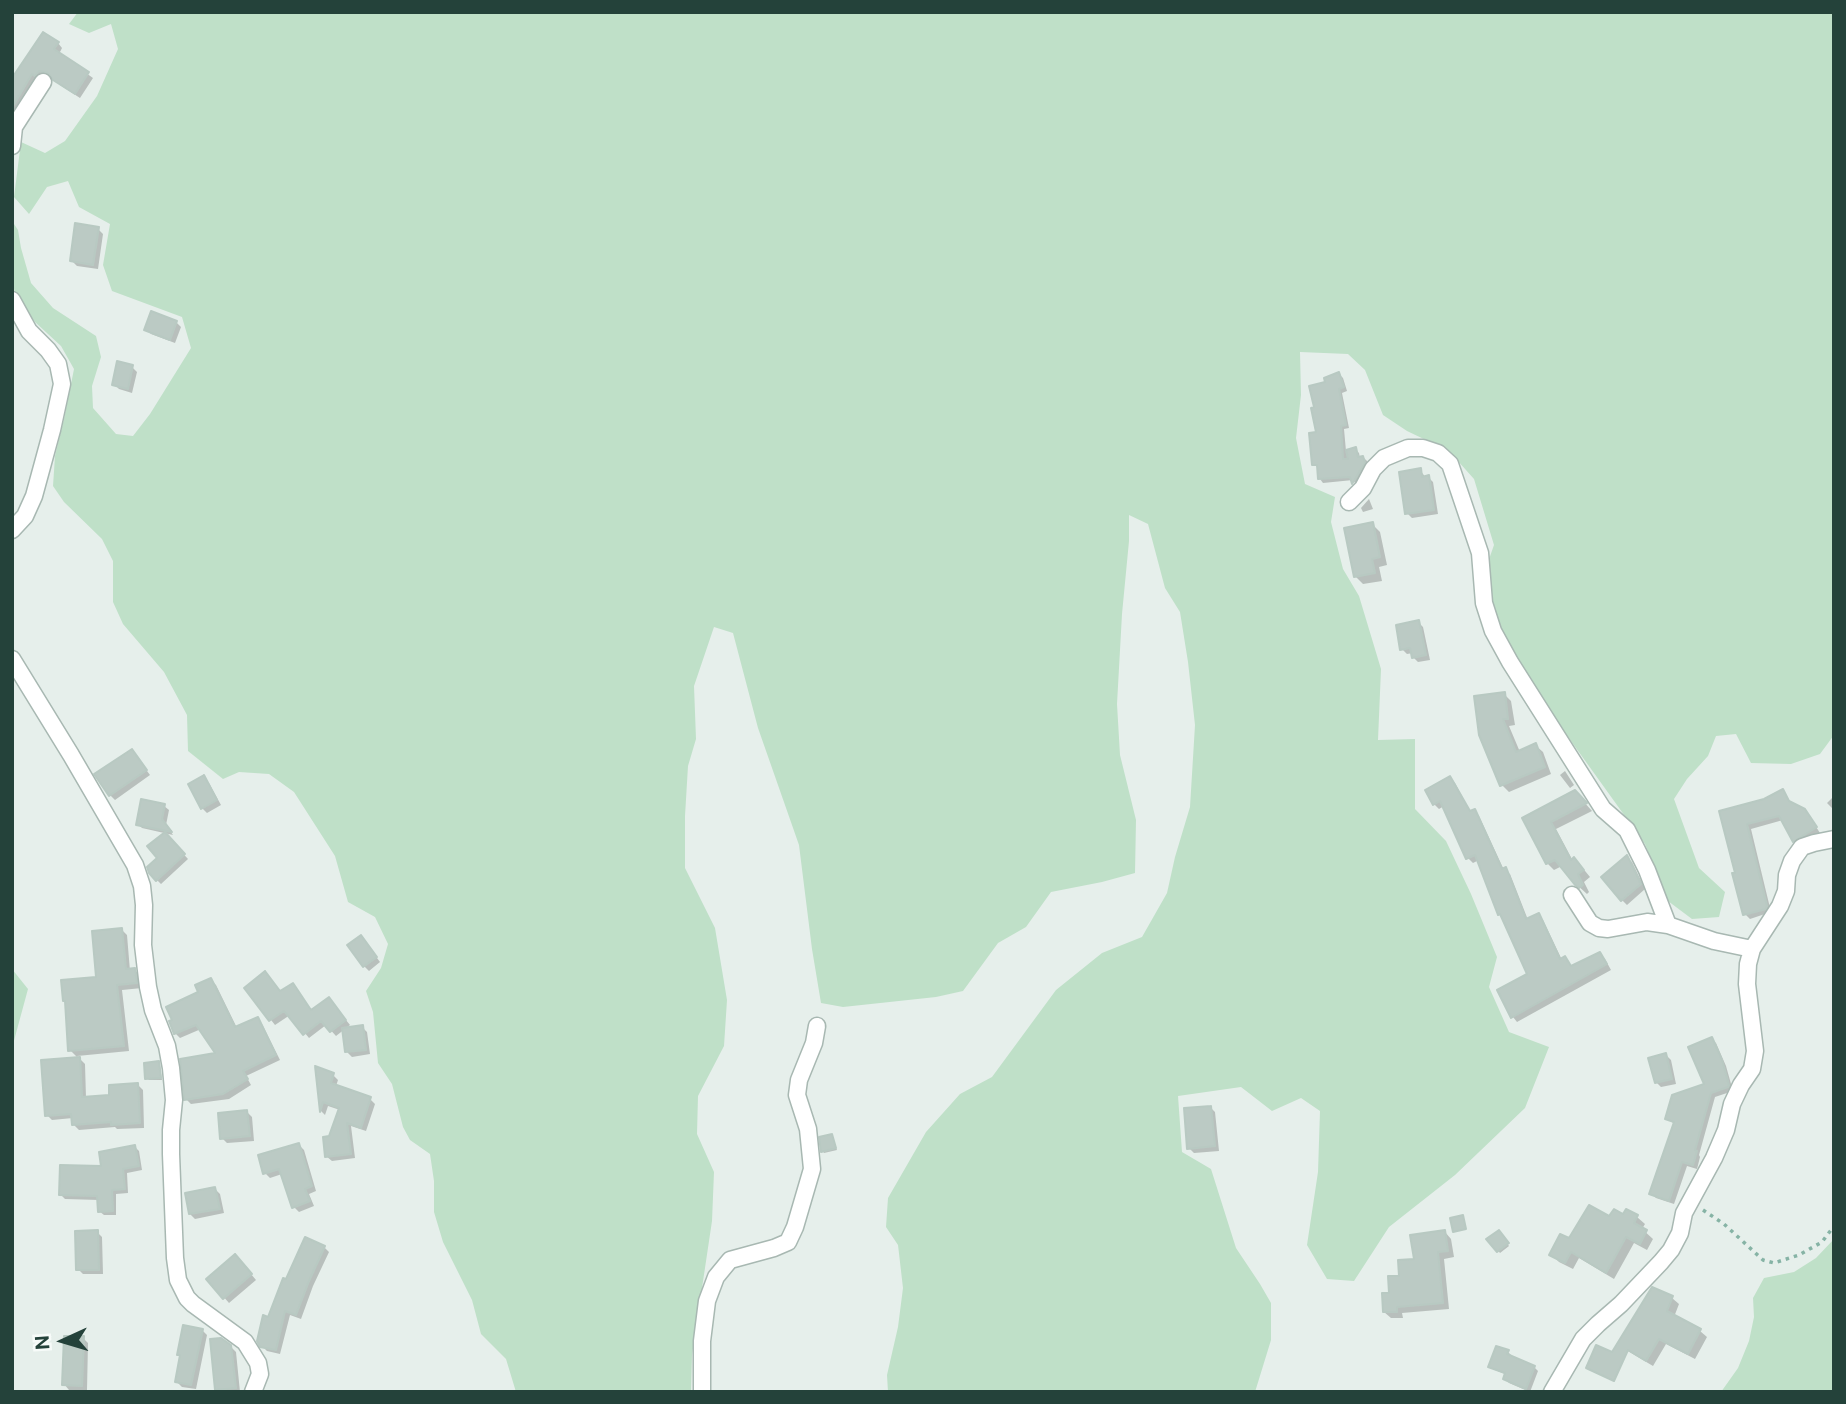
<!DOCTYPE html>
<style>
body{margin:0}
#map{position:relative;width:1846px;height:1404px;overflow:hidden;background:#e6efeb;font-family:"Public Sans",sans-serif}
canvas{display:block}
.frame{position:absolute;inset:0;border:14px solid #24423a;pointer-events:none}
.north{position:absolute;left:28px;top:1306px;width:70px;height:70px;-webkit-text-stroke:5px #f7fbf9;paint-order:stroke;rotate:266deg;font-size:19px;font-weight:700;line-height:28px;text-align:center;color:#24423a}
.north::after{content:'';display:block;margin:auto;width:24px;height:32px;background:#24423a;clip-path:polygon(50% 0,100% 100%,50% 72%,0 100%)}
</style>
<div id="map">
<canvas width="1846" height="1404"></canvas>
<div class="frame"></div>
<div class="north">N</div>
</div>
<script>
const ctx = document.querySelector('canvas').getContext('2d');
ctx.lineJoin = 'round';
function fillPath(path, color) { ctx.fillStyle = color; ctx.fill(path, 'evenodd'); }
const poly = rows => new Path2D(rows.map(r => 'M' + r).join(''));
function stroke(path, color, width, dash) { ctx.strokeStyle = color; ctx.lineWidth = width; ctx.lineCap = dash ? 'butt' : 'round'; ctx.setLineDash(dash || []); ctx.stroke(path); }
const green = poly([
 [78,12,1834,12,1834,735,1820,754,1791,764,1751,763,1736,734,1716,736,1708,756,1687,779,1674,799,1699,868,1725,892,1719,917,1692,919,1668,901,1645,844,1558,723,1491,616,1481,582,1494,545,1474,479,1449,451,1407,431,1383,415,1365,370,1348,354,1300,352,1301,395,1296,438,1305,484,1335,497,1331,522,1343,569,1359,596,1381,669,1378,740,1415,739,1415,809,1446,841,1471,894,1497,957,1489,987,1509,1032,1549,1047,1525,1108,1455,1175,1389,1227,1354,1281,1327,1279,1307,1245,1318,1172,1320,1111,1301,1098,1272,1111,1241,1087,1178,1096,1182,1152,1211,1169,1236,1248,1260,1284,1271,1303,1271,1340,1255,1392,888,1392,887,1375,898,1327,903,1288,898,1245,886,1227,888,1198,926,1132,960,1094,992,1077,1056,990,1102,953,1142,937,1167,893,1175,857,1190,807,1195,725,1188,662,1180,612,1165,588,1148,524,1129,515,1129,541,1122,614,1117,704,1120,755,1136,820,1135,873,1102,882,1051,892,1026,927,998,943,963,991,936,997,843,1007,821,1003,812,949,799,845,758,728,733,633,714,627,694,686,696,739,688,766,685,816,685,868,715,928,727,1000,724,1046,698,1096,697,1134,714,1172,712,1221,692,1355,691,1392,516,1392,506,1359,481,1334,472,1300,443,1242,434,1212,434,1181,430,1154,410,1140,403,1127,392,1084,378,1063,373,1012,366,991,381,968,388,944,375,917,348,902,335,856,294,792,269,774,239,772,223,779,188,751,187,715,164,672,123,624,113,602,113,561,102,539,64,502,53,486,55,456,64,419,74,369,61,346,35,322,15,295,12,275,14,224,18,230,21,248,31,283,53,308,96,336,101,357,92,386,93,408,116,434,133,436,150,414,191,348,182,317,112,291,103,265,110,224,79,207,68,181,47,187,29,214,14,197,21,142,45,153,65,141,97,96,118,49,111,24,89,33,69,24],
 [12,969,28,989,12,1048],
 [1834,1239,1834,1392,1721,1392,1738,1368,1749,1341,1754,1317,1753,1298,1764,1278,1794,1272,1816,1258]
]);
const shadow = poly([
 [58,43,62,48,59,54,93,78,80,98,60,85,53,77,45,75,12,121,12,81],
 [98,229,103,234,98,269,77,266,72,261],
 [176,322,181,327,175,343,151,334,146,329],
 [132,367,137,372,132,393,119,389,114,384],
 [1339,374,1343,378,1347,391,1342,393,1349,428,1344,429,1346,451,1355,449,1359,453,1360,458,1363,457,1367,461,1368,467,1357,486,1353,480,1323,483,1320,479,1318,468,1314,464,1327,383],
 [1420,470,1426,478,1428,477,1433,482,1438,514,1412,518,1407,513],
 [1369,499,1373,509,1363,512,1361,508],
 [1372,524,1380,532,1387,565,1379,567,1382,581,1363,584,1355,576],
 [1418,622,1423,627,1430,660,1418,662,1413,657,1413,653,1407,654,1402,649],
 [1504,694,1511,701,1515,725,1509,726,1520,752,1535,745,1543,752,1551,774,1509,792,1502,785,1481,735],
 [136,756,150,775,115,800,110,795],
 [1565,771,1574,785,1570,788,1560,775],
 [204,778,209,783,221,805,207,813,202,808],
 [1450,778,1455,783,1471,813,1474,811,1479,816,1504,870,1510,874,1528,920,1538,915,1543,920,1562,960,1564,958,1572,968,1600,954,1605,959,1611,970,1517,1022,1513,1017,1499,990,1529,975,1479,860,1473,863,1468,858,1444,806,1439,809,1434,804],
 [1783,791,1792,804,1809,816,1820,833,1799,846,1794,841,1783,820,1751,829,1771,912,1750,919,1745,914,1737,874,1721,812,1765,801],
 [1575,792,1592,811,1556,829,1573,861,1581,866,1590,877,1584,882,1589,892,1587,894,1576,884,1562,866,1554,870,1547,863,1524,819],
 [1834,796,1834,810,1827,803],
 [164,806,169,810,166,825,173,835,142,828,138,824],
 [165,834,188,859,161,884,150,873,159,858],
 [1627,858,1632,862,1645,889,1627,905,1622,900],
 [122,930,127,935,130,971,135,970,140,976,142,988,122,990,129,1051,77,1056,85,1064,86,1098,111,1096,138,1085,143,1090,144,1128,117,1129,115,1127,79,1130,74,1125,73,1118,52,1120,47,1115,79,1059,70,1050,98,978],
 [365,942,380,962,369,971,364,966],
 [211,980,216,985,237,1028,257,1019,262,1024,280,1060,246,1076,251,1085,229,1099,191,1104,186,1099,218,1055,201,1029,180,1038,175,1033,201,993],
 [246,988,281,993,312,1012,333,1004,350,1025,336,1036,326,1025,309,1038,290,1015,275,1025],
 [362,1027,367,1032,370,1054,352,1057,347,1052],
 [1711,1039,1716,1043,1726,1066,1733,1091,1715,1097,1699,1155,1700,1157,1697,1169,1687,1166,1674,1204,1656,1198,1651,1193,1675,1124,1667,1119,1706,1085],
 [1666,1055,1671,1060,1676,1084,1661,1087,1656,1082],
 [158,1063,160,1065,162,1080,149,1080,147,1078],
 [317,1068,333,1075,338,1080,336,1086,370,1099,375,1104,366,1131,351,1126,355,1158,332,1161,326,1156,331,1137,340,1110,328,1106,325,1115,321,1111],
 [1210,1107,1215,1112,1219,1151,1194,1153,1189,1148],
 [247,1112,252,1117,254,1141,227,1143,222,1138],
 [831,1136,837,1150,824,1153,823,1151],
 [299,1145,304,1150,316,1191,309,1194,314,1206,299,1212,294,1207,282,1174,270,1178,265,1173],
 [134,1146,139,1151,142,1170,127,1173,128,1193,116,1194,116,1215,104,1215,99,1211,99,1200,65,1199,61,1195],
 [215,1189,220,1194,224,1213,195,1219,190,1214],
 [1627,1211,1637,1217,1645,1224,1642,1229,1653,1239,1647,1250,1634,1243,1614,1279,1579,1258,1573,1269,1559,1262,1552,1255,1570,1241,1610,1219,1623,1217],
 [97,1232,102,1237,103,1274,83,1274,78,1269],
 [1445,1232,1451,1239,1454,1257,1444,1259,1449,1309,1402,1313,1403,1318,1391,1318,1384,1312,1401,1277,1416,1260],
 [1498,1232,1509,1246,1500,1253,1489,1239],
 [324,1247,329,1252,313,1286,301,1319,290,1315,280,1354,267,1351,262,1346,269,1319,287,1282],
 [240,1261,256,1280,229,1303,209,1280],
 [1653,1289,1672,1298,1679,1304,1674,1317,1700,1331,1707,1337,1695,1359,1666,1344,1653,1366,1626,1350],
 [202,1330,207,1335,196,1389,182,1387,177,1382,182,1357,179,1354],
 [83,1338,88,1343,87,1390,69,1390,64,1384],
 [230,1346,236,1352,240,1392,219,1392,217,1389],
 [1508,1352,1512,1356,1511,1358,1534,1367,1538,1371,1530,1392,1509,1383,1505,1379,1507,1375,1495,1370,1491,1366]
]);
const building = poly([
 [43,32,59,42,54,49,89,72,75,94,53,80,48,73,39,71,35,76,32,74,12,108,12,78,43,32],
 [75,223,99,227,93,265,70,261,75,223],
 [151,311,177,321,170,340,144,330,151,311],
 [117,361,133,365,128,389,112,385,117,361],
 [1339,372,1344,387,1339,389,1346,425,1341,426,1343,459,1348,459,1346,450,1356,447,1358,457,1363,456,1365,463,1352,484,1350,477,1318,479,1317,465,1312,465,1309,433,1316,432,1311,408,1314,407,1309,386,1325,382,1324,378,1339,372],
 [1421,468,1422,477,1429,475,1434,510,1405,514,1399,472,1421,468],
 [1373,522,1380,557,1372,559,1375,573,1354,577,1344,528,1373,522],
 [1419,620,1426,655,1412,658,1410,648,1400,650,1396,625,1419,620],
 [1505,692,1508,719,1503,719,1516,752,1536,743,1545,767,1500,786,1479,735,1474,696,1505,692],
 [132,749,147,770,109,796,94,774,132,749],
 [204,775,217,800,201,809,188,784,204,775],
 [1450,776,1470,811,1475,809,1502,869,1506,867,1526,919,1539,913,1560,959,1565,956,1571,966,1600,952,1607,964,1511,1018,1497,990,1527,974,1500,914,1498,915,1475,855,1466,859,1440,801,1433,805,1425,790,1450,776],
 [1783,789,1789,801,1805,809,1817,827,1793,842,1779,816,1747,824,1767,906,1766,909,1743,915,1732,873,1735,873,1719,811,1764,799,1783,789],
 [1575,790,1587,803,1551,822,1571,860,1574,857,1584,870,1578,874,1583,885,1579,888,1575,885,1555,860,1546,864,1522,818,1575,790],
 [141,799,165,804,162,819,172,832,136,825,141,799],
 [165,832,185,854,156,881,149,873,147,867,157,858,147,846,165,832],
 [1627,855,1641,884,1621,901,1601,877,1627,855],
 [122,928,126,969,135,968,137,983,117,985,124,1046,68,1051,65,1001,63,1001,61,980,96,977,92,931,122,928],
 [361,935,377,957,363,967,347,945,361,935],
 [265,971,280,991,293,983,311,1010,329,997,346,1020,330,1032,321,1021,303,1035,284,1011,269,1021,244,988,265,971],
 [211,978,235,1027,258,1017,276,1055,243,1071,248,1079,223,1094,184,1100,180,1059,215,1053,196,1025,174,1034,169,1021,172,1020,166,1007,198,992,195,985,211,978],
 [363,1025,366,1050,345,1052,342,1028,363,1025],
 [1712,1037,1722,1060,1729,1085,1728,1087,1711,1093,1695,1150,1697,1151,1693,1165,1682,1162,1669,1201,1649,1194,1674,1122,1665,1119,1672,1095,1704,1084,1688,1047,1712,1037],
 [1666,1053,1672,1079,1655,1083,1648,1058,1666,1053],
 [80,1057,82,1097,109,1095,109,1085,138,1083,140,1123,111,1125,111,1122,72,1125,71,1114,45,1116,41,1060,80,1057],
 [159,1061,161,1078,145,1079,144,1063,159,1061],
 [315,1066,334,1073,331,1083,371,1097,361,1128,347,1123,351,1154,325,1157,323,1137,329,1136,339,1108,323,1102,320,1112,315,1066],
 [1211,1106,1215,1146,1187,1149,1184,1108,1211,1106],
 [247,1110,250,1136,220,1139,218,1113,247,1110],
 [832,1134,836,1148,821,1152,819,1137,832,1134],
 [299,1143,312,1186,305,1189,310,1201,292,1208,279,1169,263,1174,258,1155,299,1143],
 [135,1145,139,1166,123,1169,125,1189,112,1190,113,1211,98,1212,97,1196,59,1195,60,1165,101,1166,99,1152,135,1145],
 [215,1187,220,1209,189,1214,185,1193,215,1187],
 [1589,1205,1609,1216,1614,1209,1623,1214,1626,1209,1638,1215,1634,1223,1647,1230,1640,1244,1626,1237,1606,1273,1571,1252,1565,1263,1549,1255,1560,1234,1569,1238,1589,1205],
 [1463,1215,1466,1229,1453,1232,1450,1218,1463,1215],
 [98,1230,99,1270,76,1270,75,1231,98,1230],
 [1445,1230,1448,1251,1438,1252,1443,1303,1397,1307,1397,1312,1383,1312,1382,1293,1389,1293,1388,1276,1399,1276,1398,1260,1414,1259,1410,1235,1445,1230],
 [1499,1230,1509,1243,1497,1252,1486,1239,1499,1230],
 [305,1237,325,1246,309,1281,296,1315,285,1311,276,1350,260,1347,257,1341,263,1315,268,1317,283,1278,286,1279,305,1237],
 [235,1254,252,1274,223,1299,206,1279,235,1254],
 [1652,1287,1673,1296,1667,1311,1701,1329,1688,1354,1659,1339,1646,1361,1628,1350,1614,1381,1586,1368,1596,1345,1612,1352,1652,1287],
 [183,1325,203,1329,191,1385,175,1382,180,1355,177,1355,183,1325],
 [64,1336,84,1336,82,1386,62,1385,64,1336],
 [221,1338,231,1345,236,1388,215,1390,210,1339,221,1338],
 [1496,1346,1509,1350,1507,1354,1535,1366,1526,1389,1503,1379,1505,1373,1488,1367,1496,1346]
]);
const path = poly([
 [1703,1210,1724,1224,1763,1260,1774,1263,1799,1255,1822,1242,1834,1226]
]);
const minor = poly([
 [12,146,14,127,43,82],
 [12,300,29,331,48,350,58,364,62,384,52,430,34,496,25,516,12,530],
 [1349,502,1363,488,1373,469,1384,458,1408,448,1423,448,1438,453,1450,464,1480,553,1484,603,1493,631,1510,662,1603,809,1627,830,1647,870,1668,925],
 [12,659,71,755,135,865,142,886,144,905,143,945,148,987,153,1010,167,1046,171,1068,174,1100,171,1130,171,1154,175,1258,178,1280,187,1298,193,1304,245,1342,258,1363,260,1374,253,1392],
 [1572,895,1590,923,1599,928,1608,929,1647,922,1668,925,1714,941,1752,949],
 [702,1392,702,1341,707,1301,716,1277,730,1260,774,1248,788,1242,795,1227,812,1169,808,1129,797,1095,799,1080,814,1043,817,1026],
 [1552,1392,1583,1339,1598,1324,1621,1304,1661,1262,1671,1250,1680,1233,1684,1213,1714,1158,1726,1130,1732,1104,1741,1085,1752,1069,1755,1051,1747,984,1748,964,1752,949,1780,906,1786,891,1787,875,1792,861,1802,847,1814,843,1834,839]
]);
fillPath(green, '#bfe0c8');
fillPath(shadow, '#0003');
fillPath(building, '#bbcac4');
stroke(building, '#b8c9c2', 2);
stroke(minor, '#a8b8b2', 19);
stroke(path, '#86b3a5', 3.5, [3.5, 5]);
stroke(minor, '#fff', 16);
</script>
